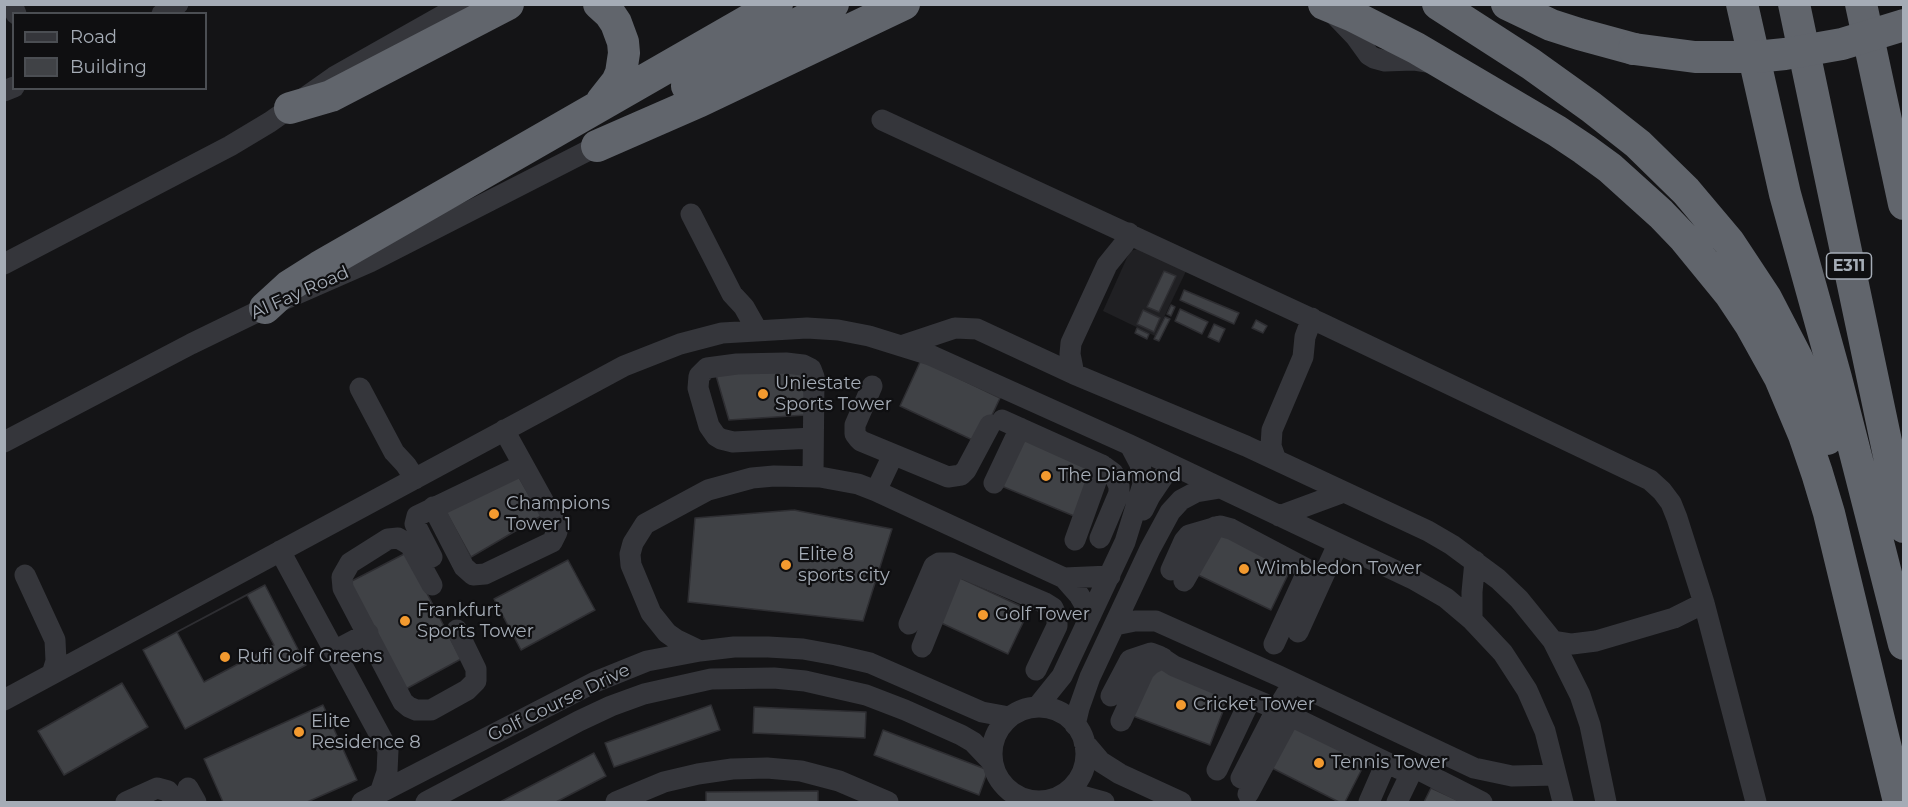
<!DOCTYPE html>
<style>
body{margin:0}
#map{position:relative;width:1908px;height:807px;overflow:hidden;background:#141416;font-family:Montserrat,sans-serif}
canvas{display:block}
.frame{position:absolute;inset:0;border:6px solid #a5acb6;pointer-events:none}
.legend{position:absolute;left:12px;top:12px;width:195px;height:78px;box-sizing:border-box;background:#0f0f11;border:2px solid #4b4e53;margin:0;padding:8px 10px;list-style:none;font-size:18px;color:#a5acb6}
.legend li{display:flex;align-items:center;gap:12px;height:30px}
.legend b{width:30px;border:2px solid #4b4e53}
</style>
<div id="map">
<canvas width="1908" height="807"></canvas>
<div class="frame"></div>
<ul class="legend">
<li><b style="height:8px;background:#35363b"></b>Road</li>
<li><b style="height:16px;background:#404246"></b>Building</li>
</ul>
</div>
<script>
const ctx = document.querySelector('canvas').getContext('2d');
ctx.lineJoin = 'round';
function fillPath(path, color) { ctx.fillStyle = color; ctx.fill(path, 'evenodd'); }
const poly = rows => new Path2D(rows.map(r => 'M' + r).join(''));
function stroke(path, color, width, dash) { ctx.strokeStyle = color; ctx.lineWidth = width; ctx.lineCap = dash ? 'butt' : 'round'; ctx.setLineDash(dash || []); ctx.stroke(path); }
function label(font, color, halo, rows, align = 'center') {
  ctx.font = font + ' Montserrat,sans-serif'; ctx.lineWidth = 4.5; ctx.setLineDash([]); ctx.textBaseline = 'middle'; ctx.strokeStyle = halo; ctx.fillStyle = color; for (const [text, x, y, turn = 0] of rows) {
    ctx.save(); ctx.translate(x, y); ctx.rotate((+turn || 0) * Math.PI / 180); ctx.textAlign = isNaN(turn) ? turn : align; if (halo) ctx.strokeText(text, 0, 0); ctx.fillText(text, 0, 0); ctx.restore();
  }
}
const built = poly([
 [1146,247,1188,267,1155,336,1103,311,1130,251]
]);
const building = poly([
 [1164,271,1176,276,1159,312,1147,307,1164,271],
 [1184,290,1239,313,1234,324,1180,300,1184,290],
 [1171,305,1175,307,1171,316,1167,314,1171,305],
 [1180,309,1208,322,1202,334,1175,321,1180,309],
 [1143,310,1160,318,1154,332,1137,324,1143,310],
 [1165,317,1170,319,1159,341,1154,339,1165,317],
 [1256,320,1267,326,1263,333,1252,328,1256,320],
 [1214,324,1225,329,1219,342,1208,337,1214,324],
 [1137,328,1149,334,1147,339,1135,333,1137,328],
 [921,360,1000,398,979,443,900,406,921,360],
 [803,367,806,415,729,420,715,372,803,367],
 [1018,437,1094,468,1074,516,999,485,1018,437],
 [516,472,541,516,471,557,446,512,516,472],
 [794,510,892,529,863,621,688,602,695,518,794,510],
 [1217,528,1293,564,1271,610,1196,574,1217,528],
 [406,553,461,659,404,690,348,583,406,553],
 [568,560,595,610,521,650,494,599,568,560],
 [958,577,1029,610,1008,654,937,621,958,577],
 [265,585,306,665,185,729,143,650,265,585],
 [247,595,274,645,204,682,177,632,247,595],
 [1153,663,1230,693,1210,745,1133,716,1153,663],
 [122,683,148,727,64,775,38,731,122,683],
 [323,705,357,780,307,802,223,802,204,759,323,705],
 [711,705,720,730,614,767,605,743,711,705],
 [754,707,866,712,865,738,753,733,754,707],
 [1293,722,1367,759,1345,802,1339,802,1270,767,1293,722],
 [883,730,988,770,979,795,874,755,883,730],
 [594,753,606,776,556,802,500,802,594,753],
 [1431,788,1462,802,1424,802,1431,788],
 [818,791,818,802,706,802,706,792,818,791]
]);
const minor = poly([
 [12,4,16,14],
 [162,14,178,4],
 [1334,14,1356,37,1369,55,1374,58,1385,61,1413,60,1432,63],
 [4,91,14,87],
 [882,120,1325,325,1650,480,1662,491,1671,503,1677,518,1704,603,1756,802],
 [691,214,732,294,744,307,757,330],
 [4,264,230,146,270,122,334,77,463,4],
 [904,345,955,328,977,329,1074,374,1246,446,1428,531,1452,545,1498,579,1519,599,1553,641,1580,695,1590,725,1606,802],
 [1074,374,1070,354,1071,343,1107,265,1124,244,1129,233],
 [872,386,855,425,855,434,858,438,861,441,948,477,961,475,966,470,990,425],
 [360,388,394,452,406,465,415,479],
 [1002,420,1102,465,1113,473,1119,486,1119,493,1100,538],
 [813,438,733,442,721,439,716,436,709,426,698,388,699,376,707,368,737,364,786,363,803,365,811,369,814,377,813,476],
 [4,442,191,344,265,308,370,262,597,146],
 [1276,460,1271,446,1272,430,1303,357,1305,337,1312,318],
 [994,483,1020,428],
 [876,491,893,455],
 [433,507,464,567,473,575,485,574,552,542,557,532,555,522,504,430],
 [1143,510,1150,496,1171,465],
 [1279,516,1344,492],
 [1075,540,1102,465],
 [280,551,388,750,387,772,380,793],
 [432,557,415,524,417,516,523,465],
 [1171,570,1184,541,1189,535,1220,526,1231,529,1322,577],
 [25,575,55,640,56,661,52,674],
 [1064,578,1110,576],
 [1184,581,1215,527],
 [432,585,410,545,398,538,388,539,350,563,342,577,343,588,403,702,409,707,416,710,431,710,467,690,476,681,476,669,457,630],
 [1472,620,1472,592,1475,561],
 [909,624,934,566,939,563,951,563,1045,603,1053,608,1057,617,1057,626,1036,670],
 [1115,625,1135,621,1156,621,1279,676,1474,768,1512,776,1556,775],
 [1298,632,1338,544],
 [1553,641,1572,644,1596,641,1674,618,1704,603],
 [1274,644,1308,570],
 [922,647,955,565],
 [334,651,368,633],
 [700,651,677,640,667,633,651,613,631,565,630,554,633,543,645,524,708,490,752,478,774,476,820,477,858,484,876,491,1064,578,1079,595,1091,615],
 [1111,696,1130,660,1151,653,1159,656,1174,666,1265,704],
 [4,700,624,366,680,344,722,333,807,328,838,330,869,336,930,355,1130,445,1413,579,1446,598,1472,620,1503,653,1527,690,1545,731,1563,802],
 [1037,707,1062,676,1125,542,1143,484,1140,464,1130,445],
 '992 754a47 47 0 1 1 94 0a47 47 0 1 1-94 0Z',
 [1276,709,1400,769],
 [1121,721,1144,671,1151,664,1163,658],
 [1075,725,1079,708,1090,677,1150,549,1170,512,1181,500,1196,492,1220,488],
 [1084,742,1101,762,1120,774,1181,802],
 [1217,770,1251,698],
 [1241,778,1273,716,1293,683],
 [188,788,196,802],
 [1068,792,1104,802],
 [1248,794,1290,716],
 [126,802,157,788,168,791,176,802],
 [362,802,595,682,647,661,700,651,734,647,768,647,803,649,836,655,870,663,982,712,1009,717],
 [426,802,579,721,611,706,644,694,711,679,774,678,805,681,866,695,905,710,961,735,973,742,992,762],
 [616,802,664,782,698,774,732,769,767,768,801,771,839,781,888,802],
 [1369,802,1386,763],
 [1397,802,1411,773,1419,770,1482,802]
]);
const highway = poly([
 [599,4,610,14,616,23,623,42,624,53,621,73,617,82,602,101],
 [1324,4,1353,16,1416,48,1557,131,1584,149,1610,168,1661,214,1685,239,1730,294,1750,324,1780,378,1804,435,1817,473,1829,513,1899,802],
 [1438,4,1531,64,1591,107,1638,144,1686,191,1729,242,1766,298,1797,358,1827,439],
 [1507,4,1551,25,1579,34,1634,49],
 [1742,4,1785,194,1836,378,1904,644],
 [1794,4,1904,527],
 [1861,4,1904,204],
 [687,86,833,4],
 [290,108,331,96,508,4],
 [597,146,700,101,904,4],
 [265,308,289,286,319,267,777,4]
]);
const highwayBridge = poly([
 [1634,49,1695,57,1755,57,1785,54,1842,44,1904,25]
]);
const markers = [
 [763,394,6,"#f39a2f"],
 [1046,476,6,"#f39a2f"],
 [494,514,6,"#f39a2f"],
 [786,565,6,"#f39a2f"],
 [1244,569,6,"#f39a2f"],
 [983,615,6,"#f39a2f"],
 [405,621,6,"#f39a2f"],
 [225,657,6,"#f39a2f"],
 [1181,705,6,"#f39a2f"],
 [299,732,6,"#f39a2f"],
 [1319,763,6,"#f39a2f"]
];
const shields = [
 [1849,266,45]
];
const shieldNames = [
 ["E311",1849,266]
];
const streetNames = [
 ["Al Fay Road",300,293,-24],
 ["Golf Course Drive",559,703,-26]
];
const poiNames = [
 ["Uniestate",775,384],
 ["Sports Tower",775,405],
 ["The Diamond",1058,476],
 ["Champions",506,504],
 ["Tower 1",506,525],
 ["Elite 8",798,555],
 ["sports city",798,576],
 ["Wimbledon Tower",1256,569],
 ["Frankfurt",417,611],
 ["Sports Tower",417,632],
 ["Golf Tower",995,615],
 ["Rufi Golf Greens",237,657],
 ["Cricket Tower",1193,705],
 ["Elite",311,722],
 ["Residence 8",311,743],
 ["Tennis Tower",1331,763]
];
fillPath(built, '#202023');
fillPath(building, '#404246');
stroke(building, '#2e2e32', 1.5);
stroke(minor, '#35363b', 21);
stroke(highway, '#61656c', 32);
stroke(highwayBridge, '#61656c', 32);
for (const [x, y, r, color] of markers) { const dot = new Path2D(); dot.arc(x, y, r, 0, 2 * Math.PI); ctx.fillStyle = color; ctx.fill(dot); stroke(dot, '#0f0f11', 2); }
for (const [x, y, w] of shields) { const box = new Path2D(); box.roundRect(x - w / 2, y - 13, w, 26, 4.5); ctx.fillStyle = '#0f0f11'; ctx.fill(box); stroke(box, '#a5acb6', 1.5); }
label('bold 16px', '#a5acb6', null, shieldNames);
label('18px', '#a5acb6', '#0f0f11', streetNames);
label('18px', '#a5acb6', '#0f0f11', poiNames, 'left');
</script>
